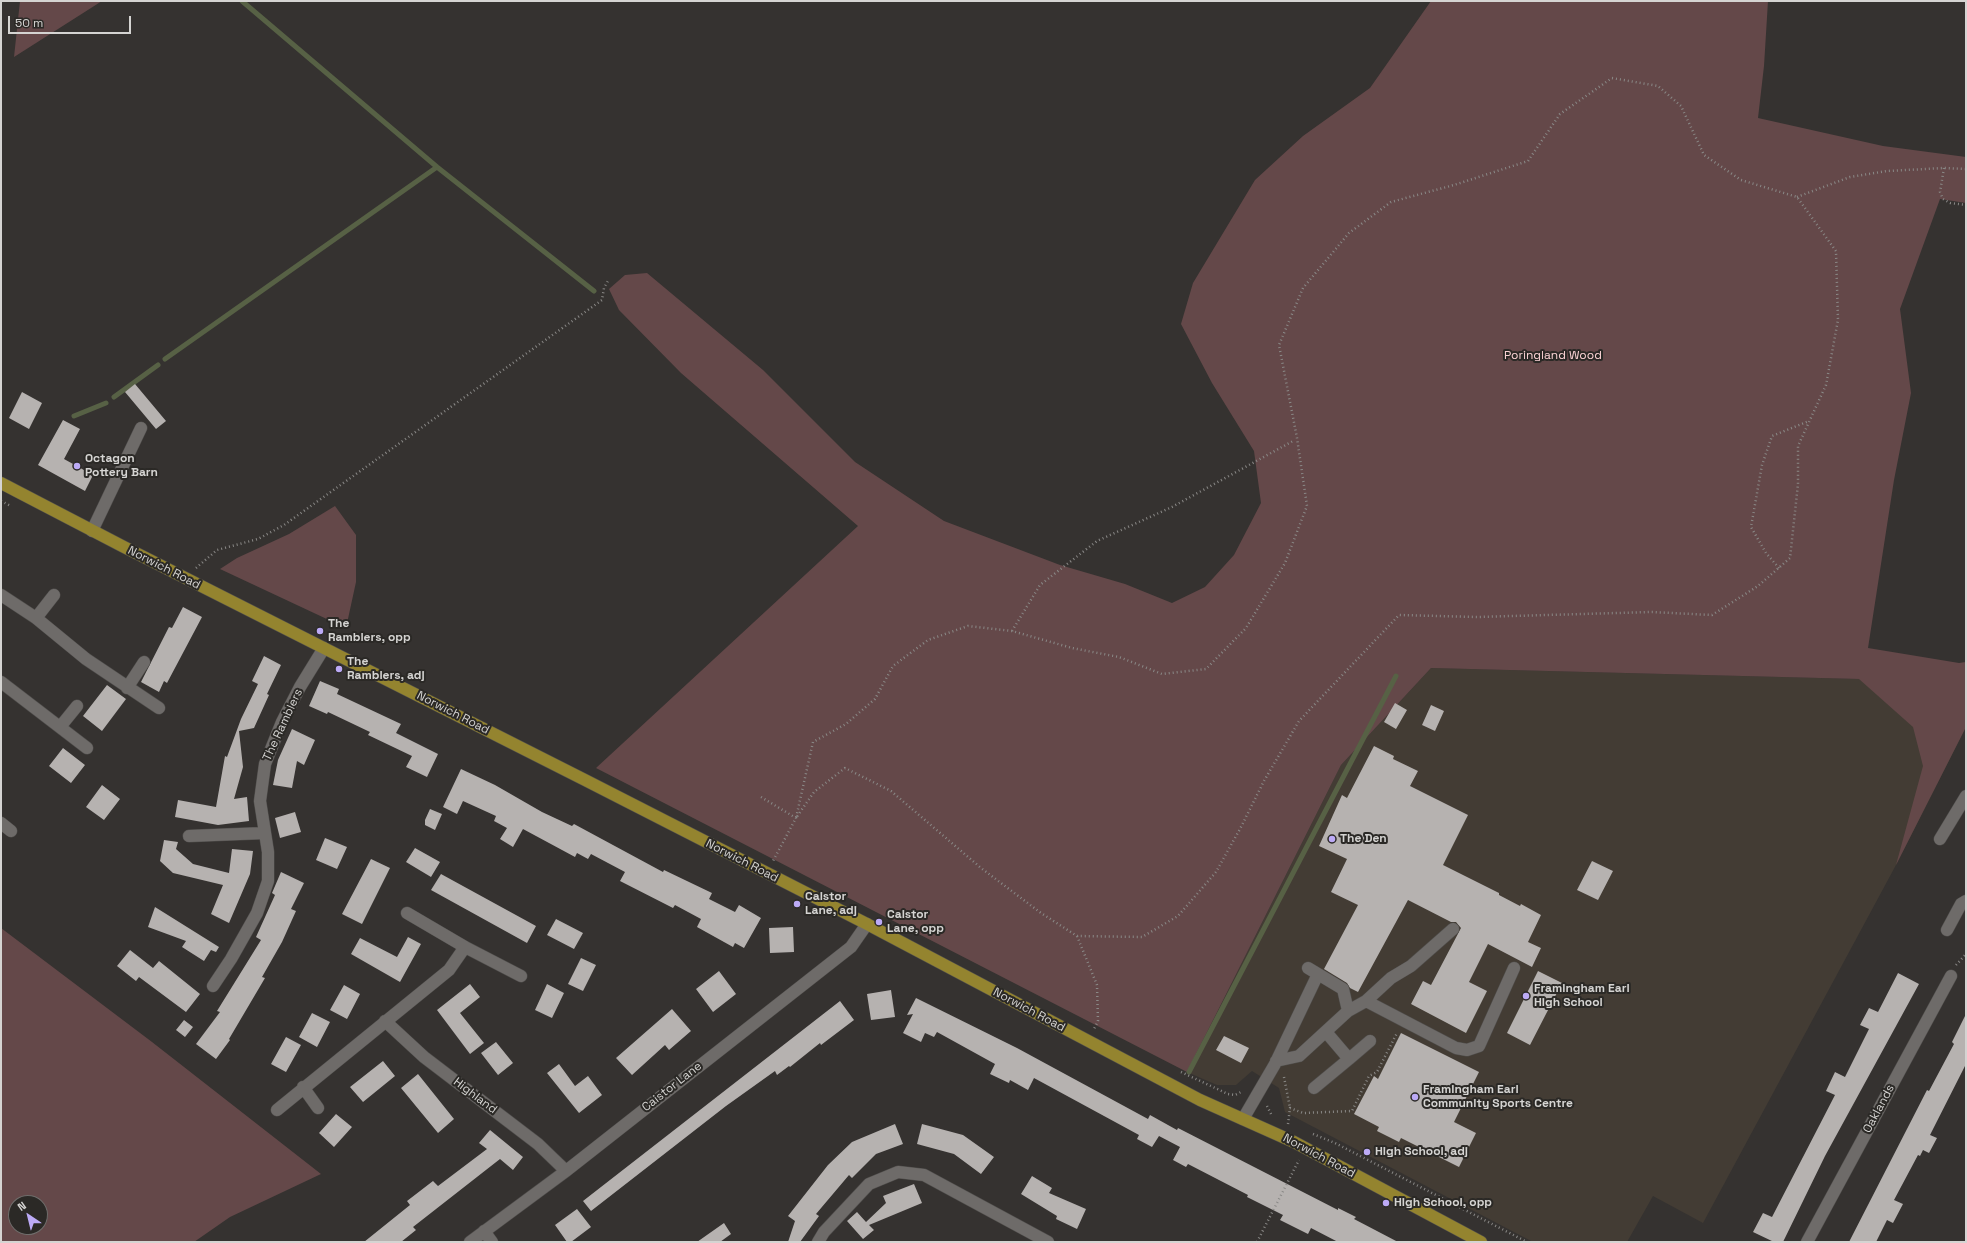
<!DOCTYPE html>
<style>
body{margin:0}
#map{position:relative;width:1967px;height:1243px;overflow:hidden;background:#353230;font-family:"Space Grotesk",sans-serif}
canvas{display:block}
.frame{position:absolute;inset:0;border:2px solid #d5d4d2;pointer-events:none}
.north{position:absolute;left:8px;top:1195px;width:40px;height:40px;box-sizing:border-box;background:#2b2926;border:1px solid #6f6d6b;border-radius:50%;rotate:325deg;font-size:11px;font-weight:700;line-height:16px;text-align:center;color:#d5d4d2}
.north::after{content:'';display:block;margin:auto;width:14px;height:18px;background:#bcaaf6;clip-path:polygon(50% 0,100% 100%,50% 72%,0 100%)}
.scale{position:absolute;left:8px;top:16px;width:123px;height:18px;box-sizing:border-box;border:2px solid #d5d4d2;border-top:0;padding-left:5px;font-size:12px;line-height:14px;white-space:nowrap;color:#d5d4d2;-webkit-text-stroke:3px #2b2926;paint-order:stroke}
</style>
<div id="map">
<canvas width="1967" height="1243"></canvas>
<div class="frame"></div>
<div class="north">N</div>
<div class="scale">50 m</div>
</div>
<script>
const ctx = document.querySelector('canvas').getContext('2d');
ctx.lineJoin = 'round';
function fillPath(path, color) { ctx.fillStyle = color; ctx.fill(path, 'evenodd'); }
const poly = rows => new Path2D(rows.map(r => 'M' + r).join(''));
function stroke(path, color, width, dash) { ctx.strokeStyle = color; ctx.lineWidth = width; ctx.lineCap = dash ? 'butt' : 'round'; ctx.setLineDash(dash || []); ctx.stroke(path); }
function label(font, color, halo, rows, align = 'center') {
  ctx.font = font + ' "Space Grotesk",sans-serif'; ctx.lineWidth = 4; ctx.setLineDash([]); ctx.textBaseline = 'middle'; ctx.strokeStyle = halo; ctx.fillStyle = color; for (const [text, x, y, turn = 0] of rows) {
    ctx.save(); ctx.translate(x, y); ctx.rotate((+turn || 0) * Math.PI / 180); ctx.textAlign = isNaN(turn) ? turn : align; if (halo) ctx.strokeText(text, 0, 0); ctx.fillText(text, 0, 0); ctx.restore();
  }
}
const built = poly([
 [1966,662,1966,727,1896,865,1703,1223,1653,1196,1627,1242,1533,1242,1285,1112,1279,1088,1252,1071,1236,1085,1217,1085,1187,1072,1341,765,1431,668,1859,679]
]);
const green = poly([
 [20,1,102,1,14,57],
 [1431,1,1768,1,1764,66,1758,118,1883,146,1966,157,1966,203,1940,199,1900,309,1911,393,1894,480,1868,648,1959,663,1966,662,1966,727,1896,865,1923,766,1913,727,1859,679,1431,668,1341,765,1187,1072,596,768,858,526,681,373,619,310,609,289,625,275,647,273,763,370,855,462,944,521,1060,565,1125,584,1172,603,1205,587,1234,555,1261,503,1254,451,1212,383,1181,324,1193,283,1255,180,1303,136,1370,88],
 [335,506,356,535,356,582,346,628,220,569,237,558,289,534],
 [1,928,152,1042,321,1174,230,1217,194,1242,1,1242],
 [16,1203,40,1203,40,1227,16,1227]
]);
const stream = poly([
 [242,1,437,167,594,291],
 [165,359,437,167],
 [114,397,158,365],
 [74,416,106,403],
 [1189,1072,1396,676]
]);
const building = poly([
 [135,384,166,421,156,429,125,392],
 [22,392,42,403,29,429,9,418],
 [63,420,80,429,64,459,93,475,85,491,38,465],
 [183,607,202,617,167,683,164,681,159,692,141,682,169,627,172,628],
 [264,656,281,665,267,694,269,695,254,728,239,731,243,767,234,799,247,797,249,821,218,825,175,817,178,800,216,807,225,756,227,757,241,719,258,684,252,681],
 [320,681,339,689,337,694,401,724,396,733,438,754,427,777,406,767,412,756,368,735,370,732,328,712,327,714,309,706],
 [107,685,126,699,102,731,83,716],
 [1395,703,1407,710,1396,729,1384,722],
 [1431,705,1444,711,1435,731,1422,725],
 [292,729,315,740,304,765,297,761,292,788,273,785,278,760],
 [1374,746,1394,756,1393,759,1418,771,1410,786,1468,815,1443,865,1499,893,1499,895,1520,906,1521,904,1541,915,1528,942,1541,948,1532,967,1488,944,1469,982,1487,991,1466,1033,1411,1004,1423,981,1431,985,1461,928,1456,922,1451,922,1408,900,1358,992,1350,988,1347,983,1324,969,1358,905,1331,892,1347,859,1319,846,1342,795,1347,798],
 [63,748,85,765,71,783,49,766],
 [461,769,495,785,542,812,572,826,574,824,663,872,664,870,712,893,709,899,735,912,739,905,761,918,744,948,735,943,733,947,697,927,701,919,675,905,673,908,620,881,625,872,591,854,588,859,577,853,575,857,523,829,513,847,500,839,507,828,494,821,496,816,463,801,457,814,443,807],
 [102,785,120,799,104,820,86,807],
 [430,809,442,814,435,830,425,825,425,820],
 [295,812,301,832,280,838,275,818],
 [325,838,347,847,337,869,316,860],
 [164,840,178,842,176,849,193,864,229,873,232,849,253,851,250,874,229,923,211,914,223,885,173,873,160,861],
 [415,848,440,862,431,877,406,862],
 [371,859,390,868,362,924,342,914],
 [1592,861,1613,871,1598,900,1577,890],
 [281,872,304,883,291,909,296,911,282,942,262,977,265,978,229,1039,230,1040,216,1059,196,1044,220,1012,217,1011,261,940,256,937,275,895,272,893],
 [441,874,536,926,527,943,431,890],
 [155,907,219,947,216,952,211,950,204,961,182,947,186,941,148,927],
 [556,919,583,933,574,949,547,935],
 [793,927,794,952,770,953,769,928],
 [408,937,421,944,400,982,351,954,360,938,397,957],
 [130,950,153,968,159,961,200,994,186,1012,139,977,136,981,117,966],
 [581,958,596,965,583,991,568,984],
 [719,971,736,994,713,1012,696,989],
 [1538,971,1562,983,1530,1045,1507,1033],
 [1898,973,1919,984,1825,1156,1783,1242,1774,1242,1753,1232,1763,1213,1772,1217,1835,1095,1826,1091,1835,1072,1845,1077,1869,1029,1860,1025,1869,1008,1878,1012],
 [470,984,480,997,460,1013,484,1043,470,1054,437,1010],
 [547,984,564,993,552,1018,535,1010],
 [344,985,360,994,347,1019,330,1010],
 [891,990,895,1017,871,1020,867,994],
 [916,998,1017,1048,1148,1119,1150,1115,1177,1130,1178,1128,1338,1210,1338,1208,1356,1217,1354,1219,1398,1242,1338,1242,1311,1228,1308,1234,1280,1220,1283,1215,1247,1197,1248,1195,1188,1164,1186,1167,1173,1160,1180,1147,1159,1136,1152,1147,1137,1139,1139,1135,1034,1078,1028,1090,1010,1080,1009,1083,990,1074,995,1064,937,1032,934,1037,925,1033,921,1042,903,1033,913,1014,907,1015],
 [840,1001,854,1020,821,1045,820,1043,790,1067,789,1066,777,1075,775,1071,726,1106,591,1211,583,1201],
 [672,1009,691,1031,669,1050,665,1045,632,1075,616,1058],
 [312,1013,330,1022,317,1047,299,1037],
 [1966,1014,1966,1064,1930,1135,1937,1138,1929,1153,1923,1150,1920,1156,1918,1155,1894,1200,1903,1204,1893,1223,1887,1220,1876,1242,1849,1242,1927,1090,1929,1091,1954,1044,1952,1042],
 [184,1020,193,1027,185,1037,176,1030],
 [1401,1033,1479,1072,1454,1122,1476,1133,1459,1167,1401,1138,1399,1142,1377,1131,1379,1127,1354,1114,1374,1076,1378,1079],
 [1224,1036,1249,1048,1241,1063,1216,1050],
 [286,1037,301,1045,286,1072,271,1064],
 [496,1042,513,1063,498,1075,481,1053],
 [383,1061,395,1076,363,1102,350,1087],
 [559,1064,575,1086,588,1076,602,1095,579,1113,547,1073],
 [418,1074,454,1119,438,1133,401,1088],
 [336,1114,352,1127,334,1147,319,1133],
 [895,1124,903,1144,876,1154,852,1178,849,1175,816,1214,819,1216,800,1242,788,1242,795,1221,788,1216,828,1165,852,1142],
 [922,1124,963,1135,994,1157,981,1174,954,1154,917,1144],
 [490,1130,523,1157,513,1170,500,1159,413,1227,416,1230,401,1242,364,1242,410,1205,407,1201,433,1181,438,1186,487,1149,479,1143],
 [1032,1176,1052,1188,1049,1193,1086,1209,1077,1229,1056,1219,1057,1216,1021,1194],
 [914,1184,922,1203,869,1225,874,1230,863,1239,847,1221,857,1212,866,1222,886,1203,883,1196],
 [577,1209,591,1227,571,1242,567,1242,555,1225],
 [724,1223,731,1234,720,1242,697,1242]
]);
const path = poly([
 [1612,78,1658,86,1681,106,1704,155,1741,180,1797,197,1836,251,1838,320,1826,385,1798,446,1798,484,1790,558,1758,586,1712,615,1652,612,1477,617,1399,615,1299,721,1264,781,1240,829,1216,872,1178,916,1142,937,1077,936,1041,913,981,868,891,791,845,768,814,792,796,818,813,742,846,724,875,699,893,666,928,640,968,626,1012,631,1072,648,1119,657,1162,674,1206,669,1246,628,1285,563,1307,506,1297,438,1279,345,1303,288,1349,233,1391,202,1454,185,1528,161,1560,114,1612,78],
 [1944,168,1940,192,1943,199,1950,203,1966,205],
 [1797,197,1850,177,1887,171,1944,168,1966,169],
 [1,501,11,506],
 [196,568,217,550,258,539,284,525,602,300,604,288,609,279],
 [1779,568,1766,553,1751,527,1762,465,1772,436,1809,421],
 [1012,631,1040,585,1097,541,1172,507,1293,441],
 [761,797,796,818,773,861],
 [1077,936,1097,985,1098,1021,1094,1029],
 [1956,965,1966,954],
 [1181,1072,1228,1094,1235,1095,1243,1091],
 [1284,1077,1290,1108],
 [1267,1106,1272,1116],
 [1288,1124,1290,1108,1303,1113,1352,1111,1369,1076,1377,1072,1397,1033],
 [1313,1134,1335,1143,1527,1242],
 [1257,1242,1299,1160]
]);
const minor = poly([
 [92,531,141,428],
 [1,595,36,618,86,659,159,708],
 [36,618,54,595],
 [1,682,87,748],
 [127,688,144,662],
 [60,727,77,706],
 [1,823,11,831],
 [189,836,265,833],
 [1940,839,1966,796],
 [407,913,465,947],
 [1947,930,1961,904,1966,901],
 [213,986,231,959,257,913,268,881,268,852,260,801,265,764,282,722,300,687,324,648],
 [1366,1001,1456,1048,1467,1050,1479,1046,1514,968],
 [1348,1011,1366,1001,1391,978,1411,966,1453,929],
 [385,1021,424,1057,538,1144,566,1171],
 [1349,1059,1370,1041],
 [1276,1061,1299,1056,1348,1011,1343,989,1308,968],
 [303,1087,318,1108],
 [1314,1088,1349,1059,1326,1032],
 [277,1110,449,970,465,947,521,976],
 [1243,1119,1275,1064,1318,974],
 [484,1231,492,1242],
 [470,1242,566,1171,851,947,867,924],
 [818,1242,824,1232,869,1184,898,1172,924,1175,1048,1242],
 [1807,1242,1951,976]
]);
const major = poly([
 [1,483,124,547,585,780,867,924,1200,1100,1294,1142,1481,1242]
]);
const markers = [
 [77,466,4,"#bcaaf6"],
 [320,631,4,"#bcaaf6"],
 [339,669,4,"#bcaaf6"],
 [1332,839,4,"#bcaaf6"],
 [797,904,4,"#bcaaf6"],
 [879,922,4,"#bcaaf6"],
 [1526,996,4,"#bcaaf6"],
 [1415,1097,4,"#bcaaf6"],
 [1367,1152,4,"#bcaaf6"],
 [1386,1203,4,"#bcaaf6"]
];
const parkNames = [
 ["Poringland Wood",1553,356]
];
const poiNames = [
 ["Octagon",85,459],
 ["Pottery Barn",85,473],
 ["The",328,624],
 ["Ramblers, opp",328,638],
 ["The",347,662],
 ["Ramblers, adj",347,676],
 ["The Den",1340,839],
 ["Caistor",805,897],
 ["Lane, adj",805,911],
 ["Caistor",887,915],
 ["Lane, opp",887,929],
 ["Framingham Earl",1534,989],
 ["High School",1534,1003],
 ["Framingham Earl",1423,1090],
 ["Community Sports Centre",1423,1104],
 ["High School, adj",1375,1152],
 ["High School, opp",1394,1203]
];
const streetNames = [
 ["Norwich Road",164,568,27],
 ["Norwich Road",453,713,27],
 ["The Ramblers",283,725,-65],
 ["Norwich Road",742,861,27],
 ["Norwich Road",1029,1010,28],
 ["Caistor Lane",672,1087,-38],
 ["Highland",475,1096,37],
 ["Oaklands",1879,1109,-62],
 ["Norwich Road",1319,1156,28]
];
fillPath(built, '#433c34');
fillPath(green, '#644849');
stroke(stream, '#576145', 5);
fillPath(building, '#b6b2b0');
stroke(minor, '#504e4c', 13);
stroke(major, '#504e4c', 13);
stroke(path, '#8a8987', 2.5, [1, 3]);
stroke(minor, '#6e6b69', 12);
stroke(major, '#94842f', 12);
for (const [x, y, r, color] of markers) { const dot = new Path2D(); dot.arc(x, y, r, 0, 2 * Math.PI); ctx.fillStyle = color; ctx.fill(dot); stroke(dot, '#2b2926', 1.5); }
label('12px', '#fad2d4', '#2b2926', parkNames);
label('bold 12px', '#d5d4d2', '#2b2926', poiNames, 'left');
label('12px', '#d5d4d2', '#2b2926', streetNames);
</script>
